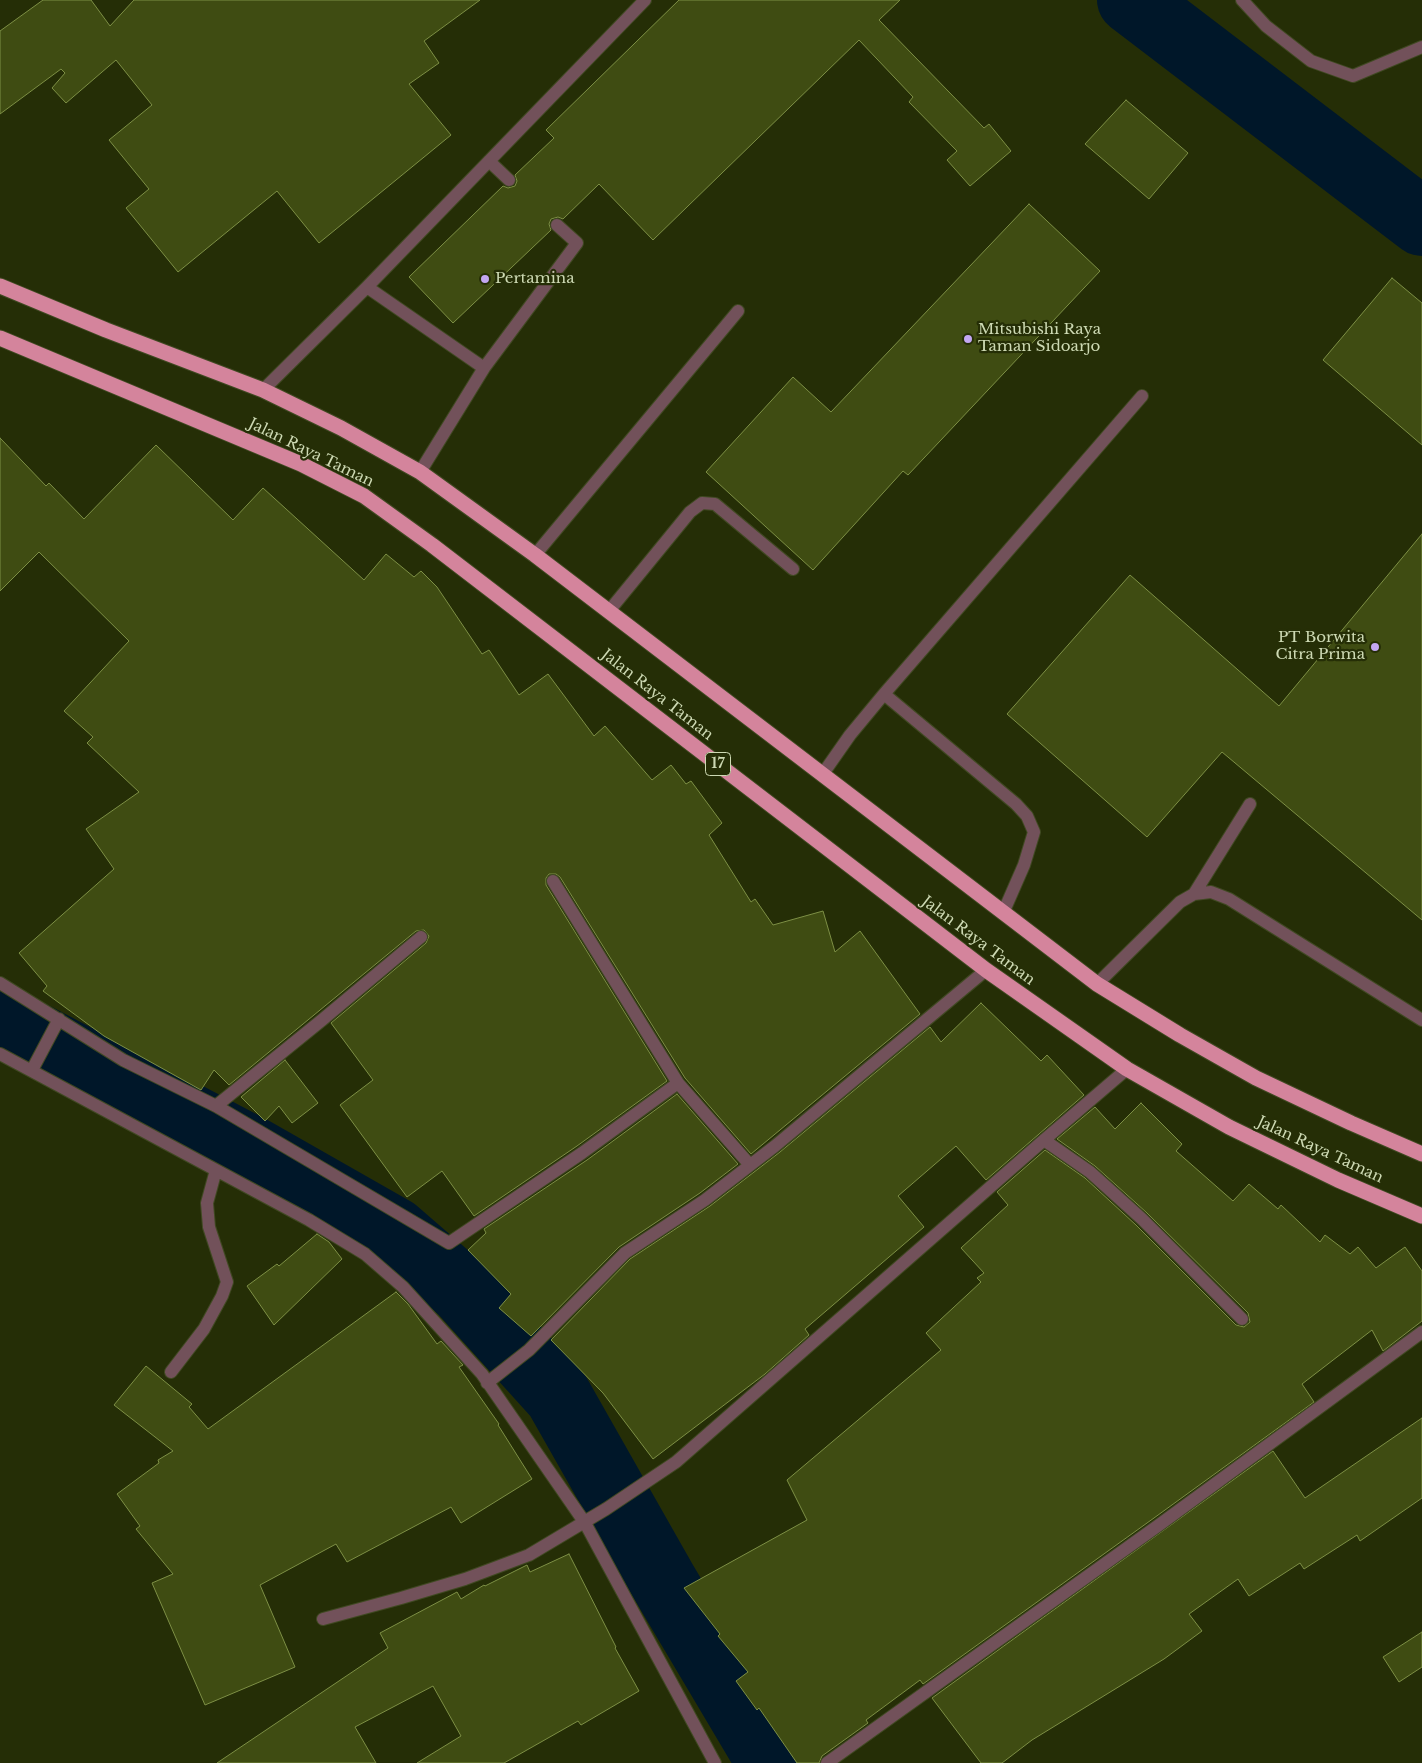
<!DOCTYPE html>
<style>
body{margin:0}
canvas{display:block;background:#252e06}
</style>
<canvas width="1422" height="1763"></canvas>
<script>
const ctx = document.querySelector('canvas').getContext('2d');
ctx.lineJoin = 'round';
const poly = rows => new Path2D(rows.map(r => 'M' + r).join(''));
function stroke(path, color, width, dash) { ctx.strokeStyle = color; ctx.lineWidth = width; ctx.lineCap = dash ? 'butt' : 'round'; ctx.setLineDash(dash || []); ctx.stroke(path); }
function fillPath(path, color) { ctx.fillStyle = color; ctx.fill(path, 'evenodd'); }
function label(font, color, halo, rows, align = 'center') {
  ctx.font = font + ' "Libre Baskerville",serif'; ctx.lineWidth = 4.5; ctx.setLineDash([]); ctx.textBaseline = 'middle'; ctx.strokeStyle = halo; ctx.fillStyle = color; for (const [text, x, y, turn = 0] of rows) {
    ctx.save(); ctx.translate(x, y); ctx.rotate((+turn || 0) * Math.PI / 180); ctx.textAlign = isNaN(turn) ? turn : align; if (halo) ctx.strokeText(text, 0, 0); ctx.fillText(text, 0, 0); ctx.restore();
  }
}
const river = poly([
 [1131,0,1422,222],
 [0,1018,250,1149,394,1231,462,1290,558,1396,663,1581,771,1763]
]);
const building = poly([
 [43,0,91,0,110,26,134,0,480,0,424,41,439,63,409,84,451,135,319,243,277,191,178,272,126,208,149,189,109,140,152,105,116,60,66,103,52,88,65,73,61,69,0,114,0,31,43,0],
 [679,0,900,0,879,20,984,128,989,124,1011,151,970,186,947,160,957,151,909,102,913,97,859,40,653,240,599,184,563,219,558,217,551,219,549,224,551,230,453,323,409,277,503,186,508,188,515,186,517,181,515,175,554,138,546,130,679,0],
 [1126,100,1188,153,1149,199,1085,144,1126,100],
 [1029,204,1100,271,908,475,903,471,813,570,706,472,793,377,831,412,1029,204],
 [1392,278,1422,303,1422,445,1323,360,1392,278],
 [0,438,46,486,49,483,84,519,156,445,233,520,263,488,364,580,386,554,414,577,421,571,437,587,482,654,489,650,519,695,548,674,594,736,605,726,652,780,671,765,686,784,691,781,722,823,709,835,751,902,755,899,773,925,823,911,835,952,860,931,920,1014,751,1154,685,1078,560,877,556,874,549,874,546,878,546,885,667,1081,577,1146,474,1216,442,1171,407,1197,340,1105,373,1080,331,1023,426,943,429,936,424,930,416,931,229,1085,214,1070,201,1090,104,1036,43,991,47,986,19,953,114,869,86,829,139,792,87,743,93,737,64,711,129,641,39,552,0,591,0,438],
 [1422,534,1422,920,1222,752,1147,837,1007,714,1130,575,1279,706,1422,534],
 [981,1003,1041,1061,1047,1055,1084,1095,986,1180,956,1146,898,1196,924,1227,805,1329,809,1335,765,1374,653,1459,603,1393,551,1340,630,1259,710,1206,780,1152,930,1027,941,1042,981,1003],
 [285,1060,318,1103,292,1123,279,1106,265,1121,241,1097,285,1060],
 [677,1094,738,1164,700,1193,619,1247,531,1336,499,1308,511,1294,468,1250,486,1233,484,1229,587,1160,677,1094],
 [1141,1103,1182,1144,1176,1151,1233,1201,1249,1184,1278,1209,1281,1205,1320,1242,1325,1235,1350,1254,1358,1247,1376,1268,1405,1247,1422,1271,1422,1321,1383,1351,1372,1330,1302,1384,1314,1402,1154,1518,923,1684,920,1680,866,1720,868,1723,822,1756,819,1763,797,1763,759,1708,757,1710,736,1681,748,1672,718,1636,720,1634,684,1588,807,1520,787,1480,941,1350,926,1333,981,1282,977,1278,984,1273,961,1248,1008,1205,997,1192,1045,1150,1085,1178,1136,1225,1236,1325,1244,1327,1250,1322,1248,1313,1147,1213,1095,1166,1057,1139,1095,1107,1115,1129,1141,1103],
 [317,1234,329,1242,342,1259,274,1325,247,1286,277,1264,279,1266,317,1234],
 [396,1292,408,1304,437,1344,441,1341,463,1365,459,1367,499,1424,498,1425,532,1479,461,1523,451,1507,347,1562,336,1544,260,1585,295,1667,205,1705,152,1583,173,1574,136,1529,140,1526,117,1494,159,1463,158,1460,173,1451,114,1405,146,1366,192,1404,189,1407,208,1429,396,1292],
 [1422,1418,1422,1498,1360,1541,1357,1535,1304,1569,1300,1563,1249,1596,1238,1579,1189,1614,1202,1631,1164,1659,1032,1740,1002,1763,981,1763,932,1698,1273,1451,1305,1498,1422,1418],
 [569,1554,616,1647,615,1648,639,1691,581,1725,578,1721,504,1763,417,1763,461,1736,433,1686,355,1727,376,1763,217,1763,388,1648,380,1633,457,1592,461,1599,484,1585,485,1586,527,1565,530,1572,569,1554],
 [1422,1632,1422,1667,1399,1682,1383,1657,1422,1632]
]);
const lane = poly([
 [489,161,509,180],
 [367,287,484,368],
 [263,390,367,287,645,0],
 [420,472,484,368,577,243,557,225],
 [535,555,738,311],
 [609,611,690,512,702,503,715,504,793,569],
 [884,694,1016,804,1027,816,1034,832,1024,865,1003,913],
 [822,775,850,735,884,694,1142,396],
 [1194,894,1250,804],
 [1097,984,1180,902,1194,894,1211,892,1229,899,1422,1020]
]);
const street = poly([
 [1242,0,1266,26,1311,61,1353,76,1422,47],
 [553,881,678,1083,750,1165],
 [0,983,123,1060,216,1106,449,1243,582,1153,678,1083],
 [0,1054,309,1220,365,1254,403,1287,482,1374,585,1523,715,1763],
 [32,1070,59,1019],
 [216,1106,322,1020,421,937],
 [1044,1140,1090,1172,1142,1219,1242,1319],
 [171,1372,204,1329,222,1296,227,1282,209,1227,207,1203,216,1170],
 [487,1383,529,1350,625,1253,705,1200,775,1146,986,970],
 [323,1619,401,1598,465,1579,529,1555,606,1509,676,1462,1044,1140,1127,1069],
 [827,1763,1159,1525,1422,1332]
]);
const highway = poly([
 [0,286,106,330,263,390,341,428,420,472,535,555,1097,984,1180,1035,1256,1078,1351,1123,1422,1154],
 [0,338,301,464,364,496,432,545,986,970,1127,1069,1229,1127,1338,1180,1422,1216]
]);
const markers = [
 [485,279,5,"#c3a7f2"],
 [968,339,5,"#c3a7f2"],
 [1375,647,5,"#c3a7f2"]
];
const shields = [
 [718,764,25]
];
const shieldNames = [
 ["17",718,764]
];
const poiNames = [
 ["Pertamina",495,279],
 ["Mitsubishi Raya",978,330],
 ["Taman Sidoarjo",978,347],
 ["PT Borwita",1365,638,"right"],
 ["Citra Prima",1365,655,"right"]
];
const streetNames = [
 ["Jalan Raya Taman",311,453,26],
 ["Jalan Raya Taman",657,695,38],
 ["Jalan Raya Taman",978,941,37],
 ["Jalan Raya Taman",1320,1150,25]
];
stroke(river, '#001729', 68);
fillPath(building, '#3f4c12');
stroke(building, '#7d8f45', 1);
stroke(lane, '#404922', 14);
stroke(street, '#404922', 14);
stroke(highway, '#404922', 17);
stroke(lane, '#72515a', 12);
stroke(street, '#72515a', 12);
stroke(highway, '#d4849c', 15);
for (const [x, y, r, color] of markers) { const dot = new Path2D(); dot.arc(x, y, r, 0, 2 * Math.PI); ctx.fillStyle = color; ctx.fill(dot); stroke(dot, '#252e06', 2); }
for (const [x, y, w] of shields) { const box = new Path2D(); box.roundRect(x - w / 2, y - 11.5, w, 23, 4); ctx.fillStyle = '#252e06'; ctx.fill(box); stroke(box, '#cdd9b3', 1); }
label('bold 14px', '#cdd9b3', null, shieldNames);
label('15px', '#cdd9b3', '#252e06', poiNames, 'left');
label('15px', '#cdd9b3', '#252e06', streetNames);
</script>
